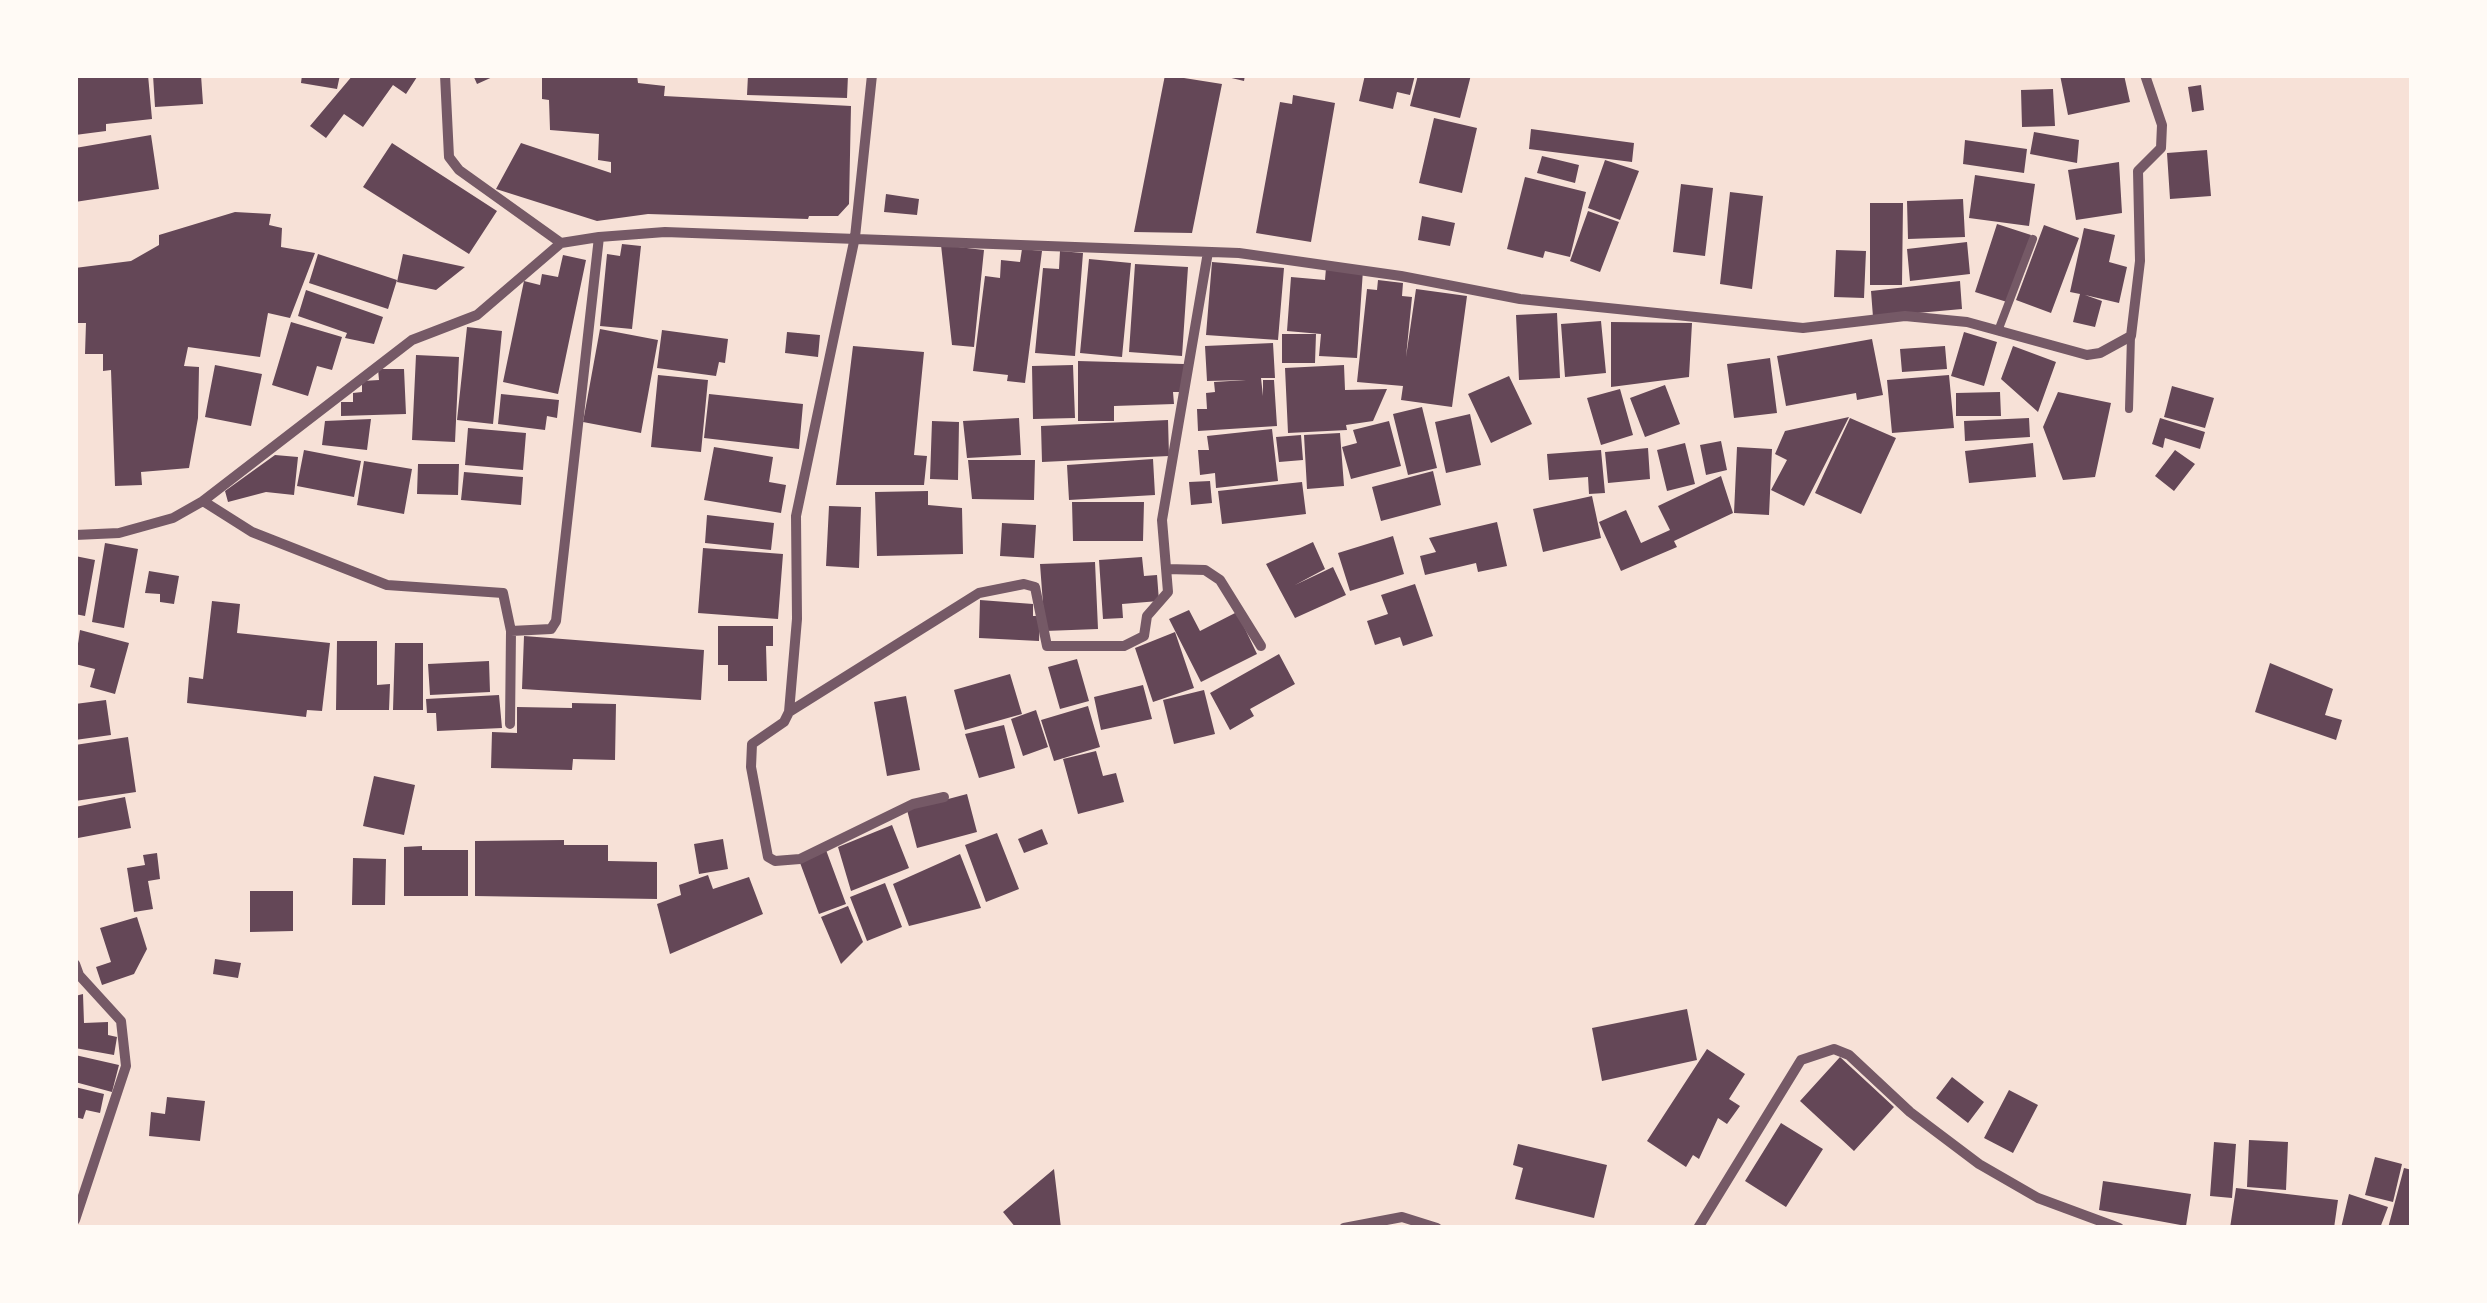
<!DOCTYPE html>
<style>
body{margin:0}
#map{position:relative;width:2487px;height:1303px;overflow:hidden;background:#f7e1d7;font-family:"Space Grotesk",sans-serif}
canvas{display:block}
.frame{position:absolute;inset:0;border:78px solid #fffaf5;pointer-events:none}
</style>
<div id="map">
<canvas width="2487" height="1303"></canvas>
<div class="frame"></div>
</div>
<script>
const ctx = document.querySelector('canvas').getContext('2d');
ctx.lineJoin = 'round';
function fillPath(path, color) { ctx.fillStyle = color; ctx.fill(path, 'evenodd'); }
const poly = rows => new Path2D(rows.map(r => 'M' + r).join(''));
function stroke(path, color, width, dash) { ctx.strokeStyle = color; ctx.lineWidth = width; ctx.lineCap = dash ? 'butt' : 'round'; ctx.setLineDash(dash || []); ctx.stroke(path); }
const building = poly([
 [75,75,148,75,152,119,106,124,106,131,75,135],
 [153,75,201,75,203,104,155,107],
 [302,75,340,75,337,89,301,83],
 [353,75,417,77,406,94,393,85,363,127,344,114,326,138,310,126],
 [473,75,497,75,477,84],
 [542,75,637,75,638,83,665,86,664,96,851,106,849,204,838,216,809,216,808,219,648,214,597,221,496,189,521,143,611,173,611,162,598,160,599,134,550,130,549,100,542,99],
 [748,75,848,75,847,98,747,95],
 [1165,75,1222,84,1192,233,1134,232],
 [1219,75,1245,75,1244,81],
 [1365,75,1415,75,1410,95,1397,92,1393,109,1359,101],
 [1418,75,1471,75,1460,118,1410,106],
 [2060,75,2124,75,2130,102,2068,115],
 [2201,85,2204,110,2192,112,2188,87],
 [2053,89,2055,126,2022,127,2021,90],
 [1293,95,1335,103,1311,242,1256,233,1280,102,1292,104],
 [1434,118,1477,128,1462,193,1419,183],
 [1531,129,1634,143,1632,162,1529,149],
 [2034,132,2079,140,2077,163,2030,154],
 [151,135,159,189,75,202,75,148],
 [1965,140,2027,149,2024,173,1963,164],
 [392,143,497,211,469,254,363,187],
 [2207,150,2211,196,2170,199,2167,153],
 [1542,156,1579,165,1575,183,1537,173],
 [1605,160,1639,171,1620,220,1588,208],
 [2119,162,2122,213,2076,220,2068,170],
 [1975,175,2035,184,2029,226,1969,218],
 [1525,177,1586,192,1570,257,1545,251,1543,258,1507,249],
 [1681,184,1713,188,1705,256,1673,252],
 [1730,192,1763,196,1752,289,1720,284],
 [886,194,919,199,917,215,884,212],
 [1963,199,1965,237,1908,239,1907,201],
 [1870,203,1903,203,1902,285,1870,285],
 [1588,211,1619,222,1600,272,1570,261],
 [235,212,271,214,269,225,282,228,281,247,315,253,290,318,268,313,260,357,188,347,184,366,199,367,198,418,189,468,141,472,142,485,115,486,111,370,103,371,103,354,85,354,86,323,75,323,75,268,131,261,159,245,159,235],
 [1422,216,1455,223,1450,246,1418,240],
 [1997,224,2031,235,2007,302,1975,292],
 [2044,225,2079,238,2051,313,2016,300],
 [2084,228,2115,235,2109,262,2127,267,2119,303,2085,295,2102,301,2095,327,2073,322,2080,294,2070,292],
 [1967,242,1970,274,1910,281,1907,249],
 [622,244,641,246,632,329,600,326,607,254,620,256],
 [941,245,984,250,974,347,952,345],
 [1022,249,1042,251,1025,383,1007,381,1008,375,973,371,985,276,1000,278,1001,260,1020,262],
 [1836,250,1866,251,1864,298,1834,297],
 [1060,251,1083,253,1075,356,1035,353,1043,268,1059,269],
 [318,254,397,280,388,309,309,283],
 [403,254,465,267,436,290,397,282],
 [563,255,586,260,558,394,503,382,524,281,540,285,542,274,558,277],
 [1089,259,1131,263,1122,357,1080,353],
 [1212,262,1284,268,1278,340,1206,335],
 [1135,264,1188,267,1182,356,1129,352],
 [1326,268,1363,270,1357,358,1319,356,1321,334,1287,331,1291,277,1325,280],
 [1378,280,1403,283,1402,296,1412,297,1406,357,1416,289,1467,296,1452,407,1401,400,1403,386,1357,382,1367,289,1377,290],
 [1960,281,1962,309,1873,317,1871,291],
 [306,290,383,317,374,344,345,338,347,333,298,316],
 [1557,313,1560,378,1519,380,1516,315],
 [1601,321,1606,373,1565,377,1561,324],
 [291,322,342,337,332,370,317,366,308,396,272,385],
 [1611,322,1692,323,1689,377,1611,387],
 [467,327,502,331,493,424,457,420],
 [600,329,658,340,641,433,583,422],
 [662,330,728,339,725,363,719,362,716,376,657,368],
 [787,332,820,335,818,357,785,353],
 [1964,332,1997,342,1984,386,1951,376],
 [1282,334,1316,334,1315,363,1282,363],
 [1872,339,1883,395,1857,400,1856,393,1786,406,1777,356],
 [1273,343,1275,378,1261,378,1263,396,1263,380,1274,380,1277,426,1198,431,1197,409,1207,409,1206,393,1215,392,1214,382,1246,380,1207,381,1205,346],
 [853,346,924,352,914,455,927,456,924,485,836,485],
 [1945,346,1947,369,1902,372,1900,349],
 [2013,346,2056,362,2038,412,2001,379],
 [416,355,459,357,455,442,412,440],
 [1770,358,1777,413,1734,418,1727,364],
 [1078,361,1184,364,1185,392,1173,392,1174,404,1114,406,1114,421,1078,421],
 [215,365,262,374,251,426,205,417],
 [1073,365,1075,418,1033,419,1032,366],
 [1344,365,1345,390,1387,389,1373,421,1346,425,1347,430,1288,433,1285,368],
 [378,369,404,369,406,414,341,416,341,402,353,402,353,393,362,392,362,381,379,380],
 [658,375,708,380,701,452,651,447],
 [1949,375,1954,428,1892,433,1887,380],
 [1509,376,1532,424,1491,443,1468,394],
 [1665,385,1680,424,1645,437,1630,398],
 [2172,386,2214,398,2205,428,2164,417],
 [1620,389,1633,435,1601,445,1587,398],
 [2000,392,2001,416,1956,416,1956,393],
 [2058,392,2111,403,2095,477,2063,480,2043,427],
 [501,394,559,400,557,418,547,416,545,430,498,424],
 [709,394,803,404,799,449,704,438],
 [1422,407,1437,468,1408,475,1393,414],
 [1470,414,1481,465,1446,473,1435,422],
 [1849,417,1804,506,1771,490,1787,460,1775,454,1785,431],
 [1019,418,1021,455,967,458,963,421],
 [1850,418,1896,438,1861,514,1815,493],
 [2029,418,2030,437,1965,441,1964,421],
 [2160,418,2205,432,2200,449,2165,438,2163,448,2152,444],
 [371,419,367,450,322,445,325,421],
 [1168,420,1169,456,1042,462,1041,426],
 [932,421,959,422,958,480,930,479],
 [1389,421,1401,466,1351,479,1342,447,1357,443,1353,430],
 [468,428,526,433,523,470,465,465],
 [1272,429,1278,481,1216,488,1215,473,1200,475,1198,450,1209,450,1207,436],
 [1340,433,1344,486,1307,489,1304,435],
 [1301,435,1303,460,1279,462,1276,437],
 [1721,441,1727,470,1706,475,1700,445],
 [1685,443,1695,484,1667,491,1657,450],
 [2033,443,2036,477,1969,483,1965,451],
 [714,447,773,457,769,482,786,485,781,513,704,500],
 [1737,447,1772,449,1769,515,1734,513],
 [1648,448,1650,479,1608,483,1605,452],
 [304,450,361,461,354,497,297,486],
 [1601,450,1605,493,1589,494,1588,477,1549,480,1547,454],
 [2175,450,2195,464,2174,491,2155,476],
 [275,455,298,457,294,495,266,492,228,502,225,491],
 [1153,459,1155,495,1069,500,1067,465],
 [968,460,1035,460,1034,500,972,499],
 [364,461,412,469,404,514,357,505],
 [418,464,459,464,458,495,417,494],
 [1433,471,1441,505,1381,521,1372,487],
 [464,472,523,477,521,505,461,500],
 [1721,476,1733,513,1674,541,1677,547,1621,571,1599,522,1626,510,1641,543,1670,530,1658,506],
 [1210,481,1212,503,1191,505,1189,482],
 [1302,482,1306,514,1222,524,1218,491],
 [928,491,928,505,962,508,963,554,877,556,875,492],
 [1592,496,1601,538,1543,552,1533,509],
 [1072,502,1144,502,1143,541,1073,541],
 [829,506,861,507,859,568,826,566],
 [707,515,774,523,771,550,705,543],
 [1497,522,1507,566,1478,572,1476,563,1425,575,1420,556,1436,552,1429,538],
 [1002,523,1036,525,1034,558,1000,556],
 [1393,536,1404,574,1350,591,1338,553],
 [1313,542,1325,569,1295,585,1333,567,1346,595,1295,618,1266,564],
 [105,543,138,549,124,628,92,622],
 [703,548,783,554,778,619,698,613],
 [75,556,95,560,85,616,75,614],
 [1142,557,1144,576,1157,575,1159,601,1122,604,1123,618,1103,619,1099,560],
 [1095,562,1098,629,1045,631,1040,564],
 [149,571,179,576,174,604,160,602,160,594,145,593],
 [1415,584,1433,636,1403,646,1400,637,1375,645,1367,621,1388,614,1381,595],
 [980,600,1033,604,1033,616,1040,616,1039,641,979,638],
 [212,601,240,604,237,633,330,643,322,711,307,710,306,717,187,703,189,677,203,679],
 [1189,610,1200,631,1237,612,1257,654,1201,682,1169,619],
 [718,626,773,626,773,646,766,646,767,681,728,681,728,665,718,665],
 [80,630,129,643,115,694,90,687,95,669,75,664],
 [1175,632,1194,688,1153,702,1135,648],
 [524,636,704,650,701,700,522,689],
 [337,641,377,641,377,685,390,684,389,710,336,710],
 [395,643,423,643,423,710,393,710],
 [1279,654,1295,684,1250,709,1254,716,1230,730,1210,693],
 [1077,659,1089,701,1060,709,1048,667],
 [489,661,490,692,430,695,428,664],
 [2270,663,2333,689,2325,715,2342,720,2336,740,2255,712],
 [1010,674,1022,714,965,730,954,690],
 [1143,685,1152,719,1101,730,1094,697],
 [1204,690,1215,734,1174,744,1163,700],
 [499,695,502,728,437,731,436,713,427,713,426,699],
 [906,696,920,770,887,776,874,702],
 [106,700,111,735,75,740,75,704],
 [572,703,616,704,615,760,573,759,572,770,491,768,492,732,517,733,517,707,572,708],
 [1088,706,1100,747,1054,761,1041,720],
 [1036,710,1048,747,1023,756,1011,719],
 [1004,725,1015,768,979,778,965,734],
 [128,737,136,792,75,801,75,745],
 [1096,751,1103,776,1116,773,1124,802,1078,814,1063,759],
 [374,776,415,785,404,835,363,826],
 [967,794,977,832,917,848,907,810],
 [125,797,131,828,78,838,75,807],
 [892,825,909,868,851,891,838,847],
 [1042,829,1048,844,1024,853,1018,839],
 [997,833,1019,889,986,902,965,845],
 [723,839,728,869,699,874,694,844],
 [564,840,564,845,608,845,608,861,657,862,657,899,475,896,475,841],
 [422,846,422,850,468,850,468,896,404,896,404,847],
 [826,850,846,904,819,914,799,860],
 [157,853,160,879,148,881,153,909,134,912,127,868,145,865,143,855],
 [960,854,981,908,909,926,893,884],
 [353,858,386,859,385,905,352,905],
 [708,875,713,889,749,877,763,914,670,954,657,904,681,895,679,885],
 [885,883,902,927,867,941,850,897],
 [250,891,293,891,293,931,250,932],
 [848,906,863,942,841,964,821,917],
 [137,917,147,949,134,974,102,985,96,967,111,962,100,928],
 [215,959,241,963,238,978,213,974],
 [83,994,84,1023,108,1022,108,1035,117,1037,114,1055,75,1048,75,996],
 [1687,1009,1697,1060,1602,1081,1592,1028],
 [1707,1049,1745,1074,1729,1099,1740,1106,1727,1124,1718,1118,1699,1159,1693,1155,1686,1167,1647,1141],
 [75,1055,119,1065,112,1092,75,1082],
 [1840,1057,1894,1107,1854,1151,1800,1101],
 [1952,1077,1984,1102,1968,1123,1936,1098],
 [75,1087,104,1094,100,1113,86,1110,83,1119,75,1117],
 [2009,1090,2038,1105,2013,1153,1984,1138],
 [167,1097,205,1101,200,1141,149,1136,151,1112,165,1114],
 [1781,1123,1823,1149,1786,1207,1745,1181],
 [2249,1140,2288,1142,2286,1190,2247,1187],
 [2214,1142,2236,1144,2232,1198,2210,1196],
 [1518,1144,1607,1165,1594,1218,1515,1199,1523,1168,1513,1165],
 [2375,1157,2402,1164,2393,1202,2365,1195],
 [2404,1168,2412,1170,2412,1228,2388,1228],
 [1054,1169,1061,1228,1016,1228,1003,1212],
 [2103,1181,2191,1194,2186,1226,2099,1210],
 [2236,1188,2338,1200,2334,1228,2230,1228],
 [2349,1194,2388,1207,2380,1228,2341,1228]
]);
const service = poly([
 [1998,331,2033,239],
 [2129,409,2131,336]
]);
const minor = poly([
 [445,75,449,157,459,170,561,243],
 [872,75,855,237,796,516,797,619,789,712,784,722,752,744,751,767,768,857,775,861,800,859,913,804,944,797],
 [203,501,252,532,387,585,503,593,511,631,510,724],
 [75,535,119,533,173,518,203,501,412,340,477,315,561,243,599,237,665,232,1239,253,1401,276,1520,299,1803,328,1905,316,1967,322,2087,355,2100,353,2131,336,2140,261,2138,171,2161,148,2162,125,2145,75],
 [1167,569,1205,570,1220,580,1261,646],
 [511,631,551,629,556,621,599,237],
 [789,712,979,593,1024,584,1035,587,1047,646,1124,646,1144,636,1147,616,1168,592,1162,520,1208,252],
 [75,964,79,975,121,1021,126,1066,75,1220],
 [1344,1228,1402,1217,1437,1228],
 [1698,1228,1801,1060,1834,1049,1849,1055,1910,1112,1979,1164,2038,1198,2119,1228]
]);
fillPath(building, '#644757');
stroke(service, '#755966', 8);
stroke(minor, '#755966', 10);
</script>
